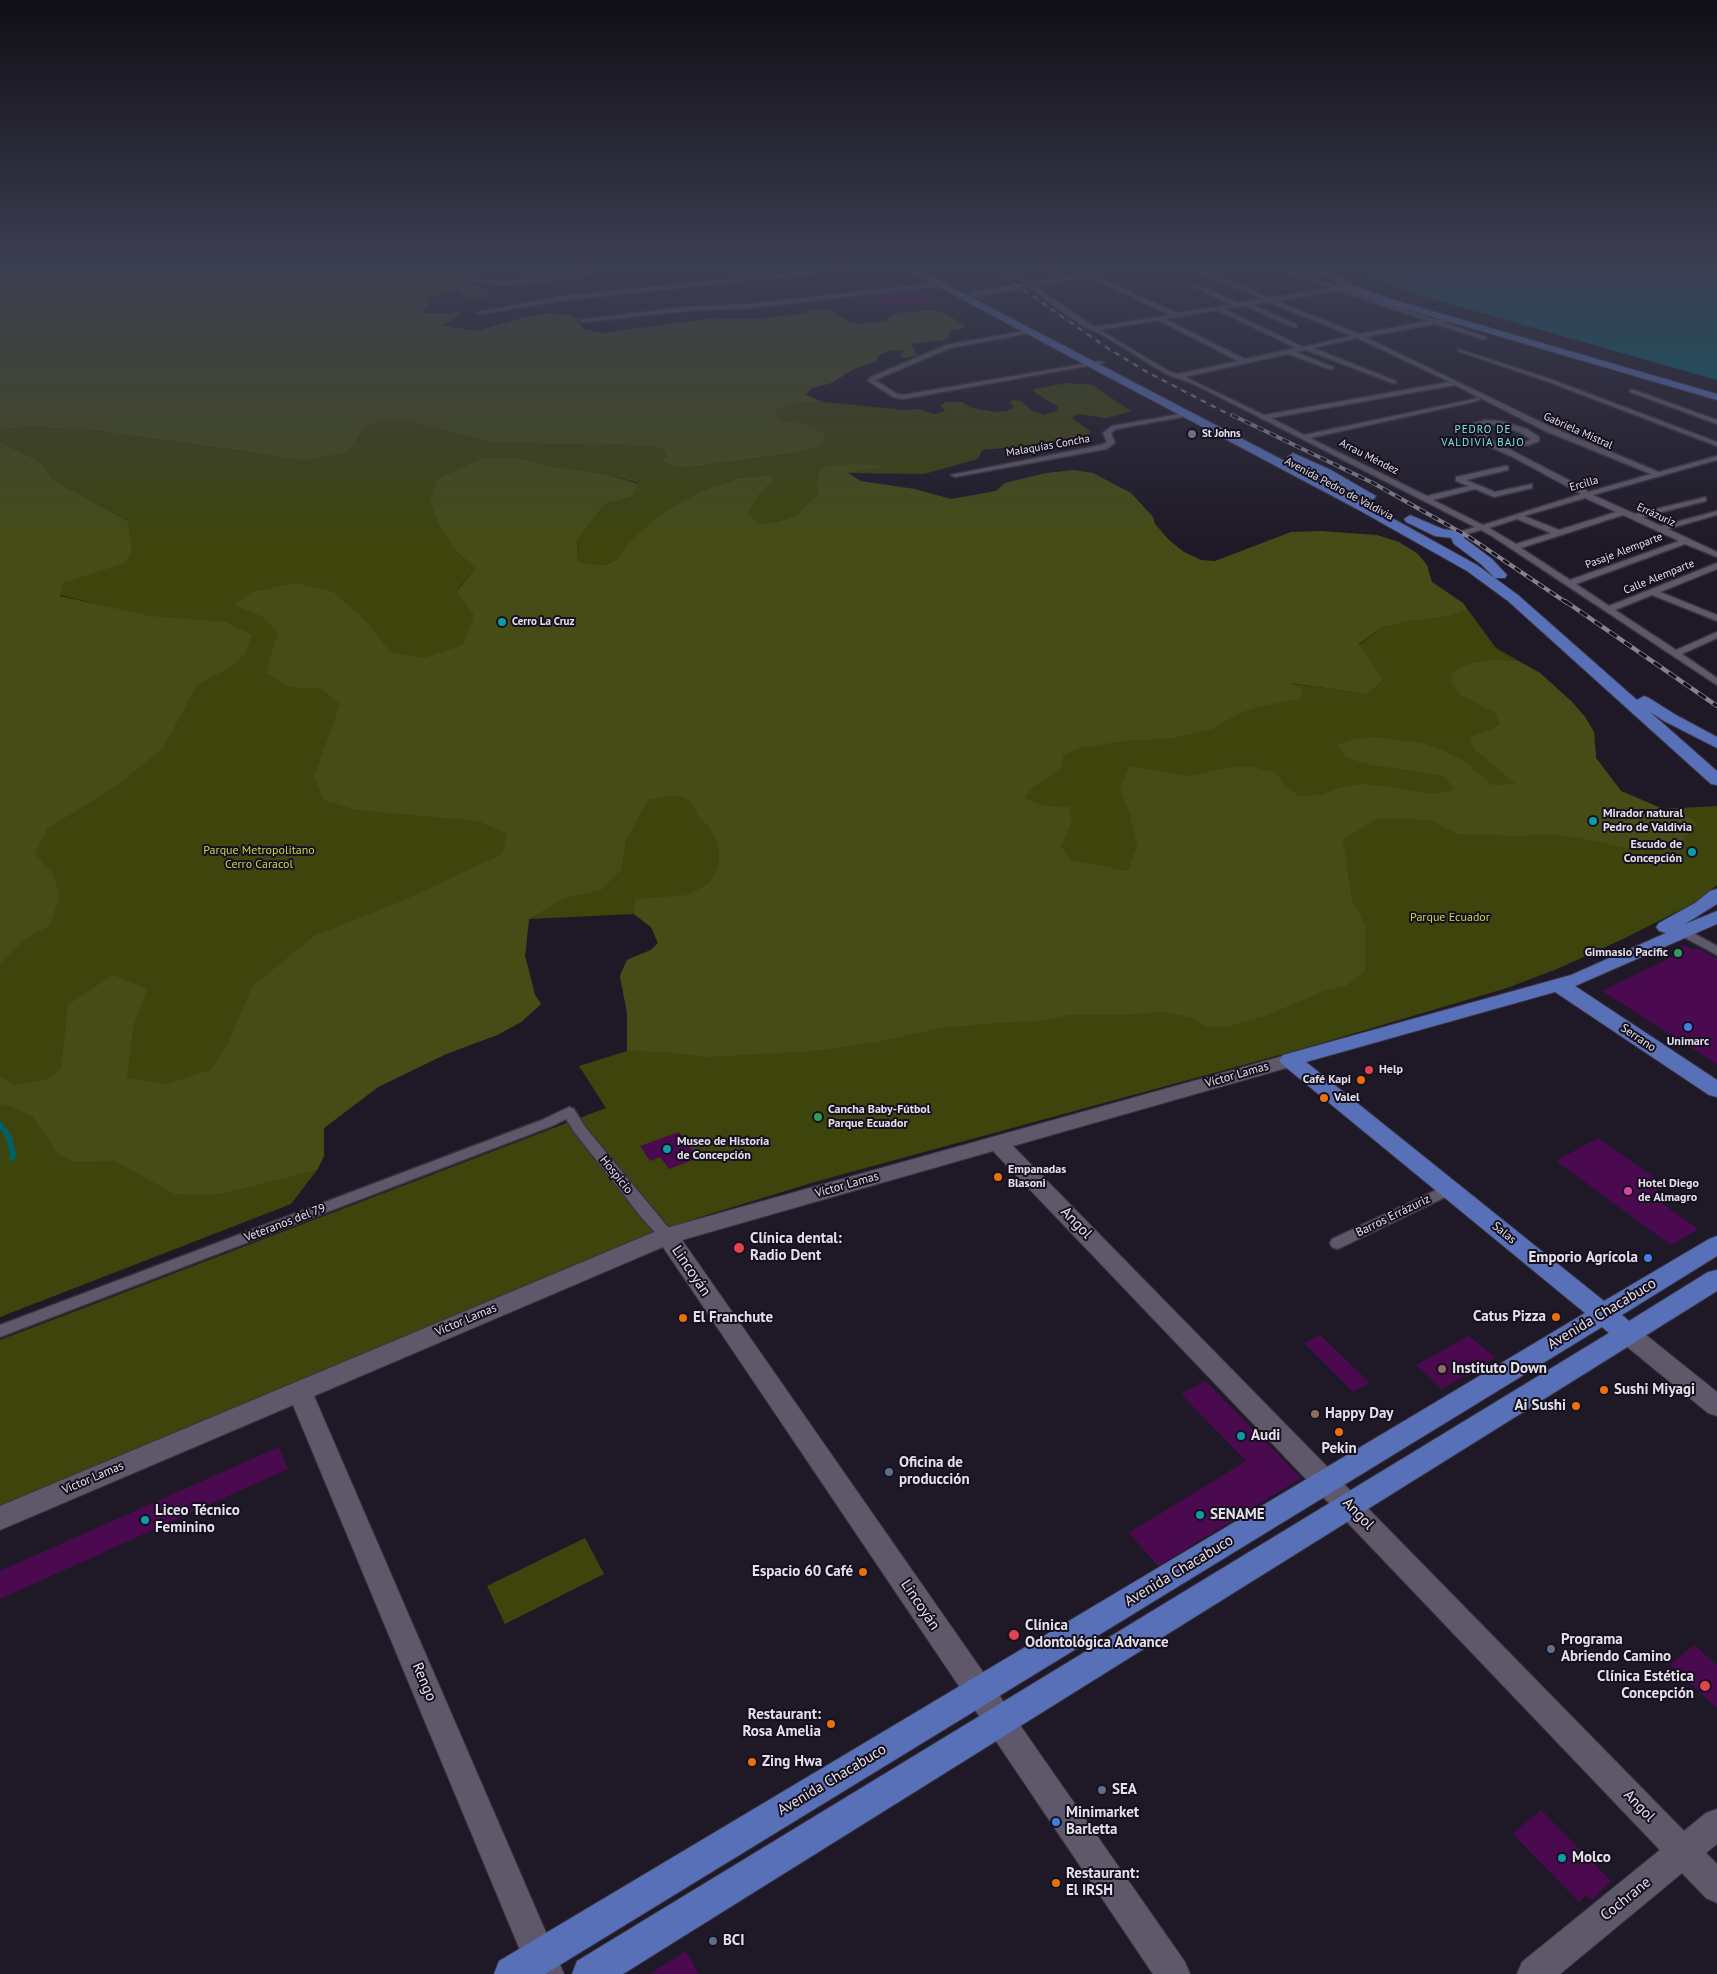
<!DOCTYPE html>
<meta charset="utf-8">
<style>
body{margin:0}
canvas{display:block;background:#1f1927}
</style>
<canvas width="1717" height="1974"></canvas>
<script>
const ctx = document.querySelector('canvas').getContext('2d');
ctx.lineJoin = 'round';
function fillPath(path, color) { ctx.fillStyle = color; ctx.fill(path, 'evenodd'); }
const poly = rows => new Path2D(rows.map(r => 'M' + r).join(''));
function stroke(path, color, width, dash) { ctx.strokeStyle = color; ctx.lineWidth = width; ctx.lineCap = dash ? 'butt' : 'round'; ctx.setLineDash(dash || []); ctx.stroke(path); }
function label(font, color, halo, rows, align = 'center') {
  ctx.font = font + ' "PT Sans",sans-serif'; ctx.lineWidth = 4; ctx.setLineDash([]); ctx.textBaseline = 'middle'; ctx.strokeStyle = halo; ctx.fillStyle = color; for (const [text, x, y, turn = 0] of rows) {
    ctx.save(); ctx.translate(x, y); ctx.rotate((+turn || 0) * Math.PI / 180); ctx.textAlign = isNaN(turn) ? turn : align; if (halo) ctx.strokeText(text, 0, 0); ctx.fillText(text, 0, 0); ctx.restore();
  }
}
const green = poly([
 [1067,383,1093,385,1120,404,1132,411,1106,418,1078,414,1072,418,1090,431,1089,434,1035,445,982,450,978,459,924,474,848,473,885,466,859,464,818,474,818,494,795,516,780,521,759,524,748,513,757,495,775,478,767,475,739,478,703,490,625,547,616,560,605,565,578,562,577,541,604,505,633,496,638,483,606,474,550,466,519,458,454,549,475,568,457,590,1271,704,1278,703,1288,683,1353,692,1383,680,1359,645,1382,627,1397,585,1468,610,1496,648,1540,673,1572,702,1585,717,1594,732,1596,758,1621,791,1663,809,1717,806,1717,885,1704,897,1692,904,1623,939,1557,969,1507,988,1298,1050,818,1181,697,1218,635,1241,0,1508,0,1340,606,1108,579,1066,627,1051,627,1012,620,976,627,960,651,950,658,943,651,927,634,914,529,919,525,956,535,995,541,1004,521,1022,497,1035,446,1054,378,1087,324,1128,324,1156,317,1170,291,1204,0,1317,0,610,100,605,60,595,64,583,92,572,128,521,52,479,42,463,0,442,0,429,31,427,91,430,255,453,355,442,362,431,377,423,417,423,495,443,646,446,664,450,666,454,662,461,686,468,793,453,811,426,780,419,775,411,796,403,823,402,905,410,918,409,934,414,945,411,940,405,946,402,962,402,972,408,995,412,1007,411,1013,408,1013,405,1009,402,1014,400,1021,401,1031,410,1044,415,1057,411,1058,407,1034,392,1034,389],
 [585,1538,604,1574,505,1624,487,1586]
]);
const forest = poly([
 [13,268,490,268,477,271,468,275,466,278,471,284,488,291,489,295,478,299,464,297,459,292,440,294,428,299,429,305,422,310,426,313,461,313,454,319,441,325,476,331,525,317,547,313,571,315,584,329,602,333,714,318,746,319,768,318,805,313,812,309,830,310,849,322,860,324,885,321,895,313,929,310,941,311,964,325,963,328,949,331,950,336,944,340,911,344,917,355,906,358,899,356,905,351,891,350,877,356,877,361,852,370,832,383,812,388,806,395,823,402,796,403,775,411,780,419,812,426,825,435,820,447,793,453,686,468,662,462,666,454,664,450,646,446,495,443,417,423,377,423,362,431,355,442,343,453,305,460,91,430,31,427,0,429,0,272],
 [522,268,571,268,571,275,532,277],
 [0,442,42,463,52,479,128,521,132,550,125,563,64,583,60,596,150,616,226,622,252,635,245,654,230,667,197,685,163,748,116,786,47,829,35,854,52,873,60,894,50,925,22,941,0,964],
 [483,458,519,458,550,466,606,474,638,484,633,496,604,505,577,541,578,562,605,565,616,560,625,547,658,516,703,490,739,478,767,475,775,478,758,495,748,513,759,524,780,521,795,516,818,494,818,474,826,466,859,464,888,466,848,473,861,481,915,489,951,499,996,491,1005,483,1046,473,1074,470,1093,473,1131,493,1153,517,1155,524,1170,541,1184,552,1201,560,1215,561,1291,532,1320,531,1377,535,1399,542,1418,554,1427,565,1432,582,1463,603,1468,610,1449,616,1408,621,1382,627,1359,644,1383,680,1366,694,1290,683,1304,690,1299,699,1259,707,1240,713,1212,729,1173,738,1124,741,1080,748,1063,755,1062,767,1050,777,1033,787,1024,798,1044,806,1069,807,1072,821,1061,847,1071,860,1128,871,1137,845,1130,815,1120,789,1129,766,1189,776,1230,767,1253,767,1276,773,1284,785,1299,796,1322,795,1339,788,1360,784,1384,786,1433,794,1454,790,1446,777,1421,772,1370,765,1347,758,1338,745,1353,739,1375,737,1422,743,1445,751,1464,761,1492,785,1516,784,1474,749,1470,737,1488,731,1500,724,1495,713,1461,695,1452,684,1451,674,1461,667,1476,662,1496,660,1518,661,1540,673,1572,702,1585,717,1594,732,1596,758,1621,791,1663,809,1686,815,1697,824,1679,844,1663,849,1637,850,1574,837,1545,834,1518,836,1457,834,1430,820,1378,818,1343,840,1352,900,1365,925,1365,971,1346,986,1324,991,1265,1016,1224,1027,1207,1027,1192,1018,1166,1012,1118,1015,1069,1015,1040,1021,996,1023,941,1028,877,1042,813,1051,708,1057,663,1052,627,1051,627,1012,620,976,627,960,651,950,658,943,651,927,634,914,635,899,688,895,709,883,718,868,719,853,716,839,708,826,697,814,691,801,676,795,648,800,626,840,621,870,601,890,564,898,529,919,525,956,535,995,541,1004,521,1022,497,1035,446,1054,378,1087,324,1128,324,1156,317,1170,215,1195,175,1194,115,1161,75,1162,58,1154,33,1117,10,1106,0,1104,0,1077,15,1085,49,1079,61,1069,68,1005,113,975,147,989,133,1027,127,1078,165,1084,211,1070,229,1041,252,987,314,936,402,901,502,854,507,834,478,821,356,810,324,800,314,777,340,704,322,689,290,687,266,673,278,632,263,617,234,605,252,592,296,583,333,592,365,620,391,653,424,658,463,645,474,615,457,591,475,568,454,549,438,523,430,501,438,479]
]);
const water = poly([
 [1359,268,1717,268,1717,380,1408,292,1369,276,1361,272]
]);
const streamFar1 = poly([
 [0,1124,6,1133]
]);
const stream = poly([
 [5,1131,9,1138,13,1154,12,1158]
]);
const building = poly([
 [921,290,942,302,887,309,868,296],
 [1684,945,1693,950,1697,948,1717,959,1717,1064,1602,991,1676,955,1670,951],
 [679,1132,698,1158,669,1169,660,1157,650,1161,640,1146],
 [1598,1138,1666,1186,1650,1195,1698,1229,1671,1245,1556,1161],
 [1320,1335,1370,1383,1353,1392,1304,1343],
 [1469,1336,1495,1358,1442,1389,1416,1365],
 [1205,1381,1301,1478,1158,1566,1129,1533,1246,1461,1181,1394],
 [279,1447,288,1469,0,1599,0,1571],
 [1694,1645,1717,1665,1717,1708,1670,1665],
 [1541,1810,1611,1881,1592,1900,1586,1895,1579,1902,1513,1834],
 [686,1951,698,1974,650,1974]
]);
const street = poly([
 [597,268,606,268,577,278,503,285,459,280,462,278,503,281,577,274,597,268],
 [843,268,866,268,565,300,480,314,477,312,565,296,843,268],
 [1002,268,1008,268,1094,327,1170,315,1089,277,1091,274,1177,313,1231,305,1194,287,1196,284,1238,303,1263,299,1189,268,1197,268,1270,298,1331,288,1274,268,1283,268,1339,287,1352,286,1352,288,1345,289,1436,320,1453,318,1453,320,1443,322,1486,337,1486,339,1482,339,1435,324,1365,337,1551,427,1659,472,1717,456,1717,460,1593,495,1635,514,1706,497,1706,501,1642,517,1661,526,1717,511,1717,515,1668,529,1717,552,1717,557,1685,544,1576,584,1609,606,1717,563,1717,569,1660,592,1717,615,1717,621,1652,595,1615,610,1676,650,1717,632,1717,638,1682,654,1717,678,1717,685,1492,536,1481,530,1456,537,1456,533,1475,527,1194,384,1166,374,1101,334,1083,326,1002,268],
 [1338,291,1428,321,1359,334,1276,301,1338,291],
 [1269,302,1352,336,1303,347,1224,309,1245,306,1293,327,1297,327,1297,325,1252,305,1269,302],
 [1217,310,1296,348,1245,359,1165,319,1217,310],
 [1158,320,1238,361,1178,374,1170,372,1100,330,1158,320],
 [1357,338,1450,382,1264,415,1185,377,1288,354,1329,369,1333,369,1333,367,1296,352,1306,350,1392,383,1396,383,1396,381,1313,348,1357,338],
 [1455,385,1545,431,1651,474,1588,492,1584,488,1505,447,1529,445,1539,441,1539,437,1527,429,1501,421,1485,420,1472,424,1473,432,1488,446,1511,456,1581,494,1483,525,1433,500,1475,489,1494,497,1532,488,1532,484,1495,492,1466,480,1508,470,1508,466,1505,466,1456,477,1456,481,1469,486,1427,496,1310,438,1477,401,1480,399,1479,398,1304,435,1271,418,1455,385],
 [1485,424,1500,425,1521,433,1531,439,1527,441,1497,444,1479,429,1478,426,1485,424],
 [1585,498,1616,512,1559,530,1524,516,1585,498],
 [1623,515,1679,541,1570,580,1521,548,1623,515],
 [1517,519,1551,533,1516,544,1489,528,1517,519],
 [1040,268,1047,268,1067,280,1062,281,1040,268],
 [939,283,941,286,748,308,685,311,583,322,580,320,685,307,748,304,939,283],
 [1029,330,1031,333,950,348,875,380,897,394,903,395,1101,361,1104,363,903,399,893,397,868,381,871,377,946,345,1029,330],
 [1458,349,1550,379,1717,442,1717,446,1546,381,1458,351,1458,349],
 [1630,390,1634,390,1717,420,1717,424,1630,392,1630,390],
 [1186,413,1189,415,1188,416,1116,429,1111,433,1115,443,1106,449,955,477,951,475,1101,445,1107,442,1103,433,1112,426,1186,413],
 [1684,928,1717,946,1717,955,1680,935,1678,932,1684,928],
 [569,1107,574,1109,585,1127,672,1232,674,1236,672,1240,667,1241,662,1240,642,1218,575,1133,566,1119,552,1126,0,1337,0,1325,542,1120,569,1107],
 [1449,1184,1454,1185,1456,1189,1454,1193,1342,1247,1337,1249,1332,1247,1330,1243,1332,1239,1449,1184]
]);
const secondary = poly([
 [1116,268,1138,268,972,298,968,295,972,292,1116,268],
 [1290,1054,1297,1055,1300,1060,1297,1065,1013,1146,1684,1831,1706,1813,1717,1809,1717,1844,1706,1853,1717,1864,1717,1903,1706,1898,1682,1873,1560,1974,1517,1974,1522,1962,1660,1850,993,1151,682,1240,1185,1962,1190,1974,1153,1974,663,1247,314,1396,564,1974,530,1974,293,1405,0,1530,0,1506,659,1230,1290,1054],
 [1628,1325,1636,1327,1717,1392,1717,1416,1708,1413,1620,1341,1616,1334,1620,1327,1628,1325]
]);
const primary = poly([
 [903,268,915,268,1365,503,1477,565,1518,595,1637,700,1644,696,1649,698,1676,715,1717,737,1717,748,1664,721,1650,712,1717,771,1717,785,1711,784,1508,601,1467,571,1357,509,903,268],
 [1311,268,1322,268,1353,285,1391,299,1717,394,1717,400,1385,303,1347,289,1311,268],
 [1293,453,1331,470,1376,496,1374,499,1366,499,1289,459,1287,457,1293,453],
 [1410,515,1443,529,1464,532,1465,535,1464,538,1492,559,1507,575,1505,578,1495,578,1482,565,1454,544,1451,538,1435,536,1406,522,1404,519,1410,515],
 [1717,889,1717,904,1685,924,1717,911,1717,924,1575,986,1717,1080,1717,1097,1709,1095,1555,992,1306,1062,1604,1301,1709,1239,1717,1236,1717,1256,1622,1315,1629,1321,1708,1272,1717,1270,1717,1291,623,1974,572,1974,577,1961,1609,1333,1602,1327,545,1974,494,1974,499,1961,1585,1313,1283,1065,1279,1060,1283,1055,1571,975,1666,933,1659,931,1656,927,1659,923,1695,903,1710,891,1717,889]
]);
const railFar2 = poly([
 [992,268,1109,349,1147,372,1234,417]
]);
const railFar1 = poly([
 [1232,415,1373,483,1469,537,1567,603]
]);
const rail = poly([
 [1565,601,1717,706]
]);
const markers = [
 [1192,434,5,"#6b7280"],
 [502,622,5,"#0f9aa8"],
 [1593,821,5,"#0f9aa8"],
 [1692,852,5,"#0f9aa8"],
 [1678,953,5,"#2e9e5b"],
 [1688,1027,5,"#3f7fe0"],
 [1369,1070,5,"#e0444e"],
 [1361,1080,5,"#e8710a"],
 [1324,1098,5,"#e8710a"],
 [818,1117,5,"#2e9e5b"],
 [667,1149,5,"#0f9aa8"],
 [998,1177,5,"#e8710a"],
 [1628,1191,5,"#d1479c"],
 [739,1248,6,"#e0444e"],
 [1648,1258,5,"#3f7fe0"],
 [1556,1317,5,"#e8710a"],
 [683,1318,5,"#e8710a"],
 [1442,1369,5,"#8d6e63"],
 [1604,1390,5,"#e8710a"],
 [1576,1406,5,"#e8710a"],
 [1315,1414,5,"#8d6e63"],
 [1339,1432,5,"#e8710a"],
 [1241,1436,5,"#0f9aa8"],
 [889,1472,5,"#5c6f8a"],
 [1200,1515,5,"#0f9aa8"],
 [145,1520,5,"#0f9aa8"],
 [863,1572,5,"#e8710a"],
 [1014,1635,6,"#e0444e"],
 [1551,1649,5,"#5c6f8a"],
 [1705,1686,6,"#e0444e"],
 [831,1724,5,"#e8710a"],
 [752,1762,5,"#e8710a"],
 [1102,1790,5,"#5c6f8a"],
 [1056,1822,5,"#3f7fe0"],
 [1562,1858,5,"#0f9aa8"],
 [1056,1883,5,"#e8710a"],
 [713,1941,5,"#5c6f8a"]
];
const farNeighbourhoodnames = [
 ["PEDRO DE",1483,430],
 ["VALDIVIA BAJO",1483,443]
];
const farStreetnames = [
 ["Gabriela Mistral",1578,431,24],
 ["Malaquías Concha",1048,446,-10],
 ["Arrau Méndez",1369,457,27],
 ["Ercilla",1584,484,-16],
 ["Avenida Pedro de Valdivia",1339,489,28],
 ["Errázuriz",1656,515,25],
 ["Pasaje Alemparte",1624,551,-21],
 ["Calle Alemparte",1659,577,-22]
];
const farPoinames = [
 ["St Johns",1202,434],
 ["Cerro La Cruz",512,622]
];
const poiNames = [
 ["Mirador natural",1603,814],
 ["Pedro de Valdivia",1603,828],
 ["Escudo de",1682,845,"right"],
 ["Concepción",1682,859,"right"],
 ["Gimnasio Pacific",1668,953,"right"],
 ["Unimarc",1688,1042,"center"],
 ["Help",1379,1070],
 ["Café Kapi",1351,1080,"right"],
 ["Valel",1334,1098],
 ["Cancha Baby-Fútbol",828,1110],
 ["Parque Ecuador",828,1124],
 ["Museo de Historia",677,1142],
 ["de Concepción",677,1156],
 ["Empanadas",1008,1170],
 ["Blasoni",1008,1184],
 ["Hotel Diego",1638,1184],
 ["de Almagro",1638,1198]
];
const parkNames = [
 ["Parque Metropolitano",259,851],
 ["Cerro Caracol",259,865],
 ["Parque Ecuador",1450,918]
];
const streetNames = [
 ["Serrano",1638,1038,34],
 ["Víctor Lamas",1237,1075,-16],
 ["Hospicio",616,1175,51],
 ["Víctor Lamas",847,1185,-16],
 ["Barros Errázuriz",1393,1216,-26],
 ["Veteranos del 79",285,1223,-21],
 ["Salas",1504,1233,39],
 ["Víctor Lamas",466,1320,-23],
 ["Víctor Lamas",93,1478,-23]
];
const nearStreetnames = [
 ["Angol",1076,1223,46],
 ["Lincoyán",691,1271,56],
 ["Avenida Chacabuco",1602,1314,-31],
 ["Angol",1358,1514,46],
 ["Avenida Chacabuco",1179,1571,-31],
 ["Lincoyán",920,1605,56],
 ["Rengo",424,1682,67],
 ["Avenida Chacabuco",832,1780,-31],
 ["Angol",1639,1806,46],
 ["Cochrane",1626,1899,-39]
];
const nearPoinames = [
 ["Clínica dental:",750,1239],
 ["Radio Dent",750,1256],
 ["Emporio Agrícola",1638,1258,"right"],
 ["Catus Pizza",1546,1317,"right"],
 ["El Franchute",693,1318],
 ["Instituto Down",1452,1369],
 ["Sushi Miyagi",1614,1390],
 ["Ai Sushi",1566,1406,"right"],
 ["Happy Day",1325,1414],
 ["Audi",1251,1436],
 ["Pekin",1339,1449,"center"],
 ["Oficina de",899,1463],
 ["producción",899,1480],
 ["Liceo Técnico",155,1511],
 ["Feminino",155,1528],
 ["SENAME",1210,1515],
 ["Espacio 60 Café",853,1572,"right"],
 ["Clínica",1025,1626],
 ["Odontológica Advance",1025,1643],
 ["Programa",1561,1640],
 ["Abriendo Camino",1561,1657],
 ["Clínica Estética",1694,1677,"right"],
 ["Concepción",1694,1694,"right"],
 ["Restaurant:",821,1715,"right"],
 ["Rosa Amelia",821,1732,"right"],
 ["Zing Hwa",762,1762],
 ["SEA",1112,1790],
 ["Minimarket",1066,1813],
 ["Barletta",1066,1830],
 ["Molco",1572,1858],
 ["Restaurant:",1066,1874],
 ["El IRSH",1066,1891],
 ["BCI",723,1941]
];
fillPath(green, '#3d440c');
fillPath(forest, '#454c15');
fillPath(water, '#006268');
stroke(streamFar1, '#006268', 5);
stroke(stream, '#006268', 6);
fillPath(building, '#4b0950');
stroke(street, '#393440', 3);
stroke(secondary, '#393440', 2);
stroke(primary, '#393440', 2);
fillPath(street, '#5f586a');
fillPath(secondary, '#5f586a');
fillPath(primary, '#5770b8');
stroke(railFar2, '#87828f', 2.5);
stroke(railFar1, '#87828f', 4);
stroke(rail, '#87828f', 4.5);
stroke(railFar2, '#16101e', 2, [5.5]);
stroke(railFar1, '#16101e', 2.5, [7]);
stroke(rail, '#16101e', 3, [9]);
const sky = ctx.createLinearGradient(0, 0, 0, 545);
sky.addColorStop(0, '#110e15');
sky.addColorStop(0.49, '#3c3e52');
sky.addColorStop(1, '#3c3e5200');
ctx.fillStyle = sky;
ctx.fillRect(0, 0, 1717, 545);
for (const [x, y, r, color] of markers) { const dot = new Path2D(); dot.arc(x, y, r, 0, 2 * Math.PI); ctx.fillStyle = color; ctx.fill(dot); stroke(dot, '#16101e', 2); }
ctx.letterSpacing = '1px';
label('11px', '#7be6e2', '#16101e', farNeighbourhoodnames);
ctx.letterSpacing = '0px';
label('11px', '#e4e0eb', '#16101e', farStreetnames);
label('bold 11px', '#e4e0eb', '#16101e', farPoinames, 'left');
label('bold 12px', '#e4e0eb', '#16101e', poiNames, 'left');
label('12px', '#c4d64f', '#16101e', parkNames);
label('12px', '#e4e0eb', '#16101e', streetNames);
label('15px', '#e4e0eb', '#16101e', nearStreetnames);
label('bold 15px', '#e4e0eb', '#16101e', nearPoinames, 'left');
</script>
